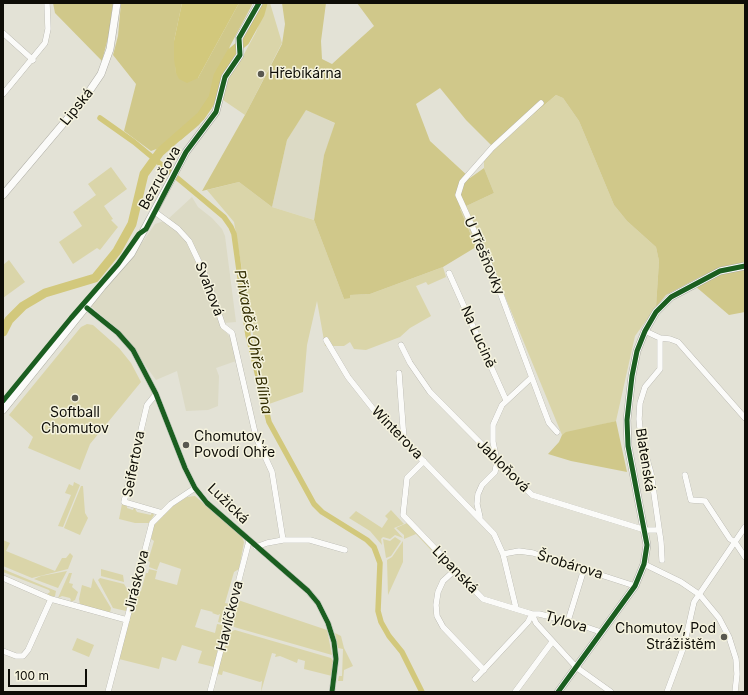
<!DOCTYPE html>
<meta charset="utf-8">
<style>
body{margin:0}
#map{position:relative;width:748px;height:695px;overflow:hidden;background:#e3e2d6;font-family:Inter,sans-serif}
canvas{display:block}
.frame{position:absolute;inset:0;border:4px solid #0e0d07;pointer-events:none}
.scale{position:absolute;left:8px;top:669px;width:79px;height:18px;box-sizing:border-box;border:2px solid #0e0d07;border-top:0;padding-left:5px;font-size:12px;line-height:14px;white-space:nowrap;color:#0e0d07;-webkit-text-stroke:3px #f5f3de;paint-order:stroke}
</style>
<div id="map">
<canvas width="748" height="695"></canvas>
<div class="frame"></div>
<div class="scale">100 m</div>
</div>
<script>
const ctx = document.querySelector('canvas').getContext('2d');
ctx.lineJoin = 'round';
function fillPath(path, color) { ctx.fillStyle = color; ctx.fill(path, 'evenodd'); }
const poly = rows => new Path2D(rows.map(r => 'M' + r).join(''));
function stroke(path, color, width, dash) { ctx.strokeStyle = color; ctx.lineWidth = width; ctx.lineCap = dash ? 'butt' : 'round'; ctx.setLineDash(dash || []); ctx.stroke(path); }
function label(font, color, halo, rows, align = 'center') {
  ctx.font = font + ' Inter,sans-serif'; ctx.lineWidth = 3; ctx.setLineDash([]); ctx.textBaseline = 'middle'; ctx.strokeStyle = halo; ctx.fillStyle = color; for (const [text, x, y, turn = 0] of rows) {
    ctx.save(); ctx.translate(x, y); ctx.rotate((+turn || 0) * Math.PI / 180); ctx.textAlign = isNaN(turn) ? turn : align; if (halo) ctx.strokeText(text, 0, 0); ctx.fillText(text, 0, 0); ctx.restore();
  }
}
const built = poly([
 [306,109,336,124,324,155,314,220,272,207,287,140],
 [192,197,198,207,212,218,222,229,225,236,236,322,224,323,226,332,232,340,236,361,216,368,219,376,218,406,208,410,186,411,177,371,156,380,123,335,91,306,132,257,155,224,167,220]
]);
const green = poly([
 [267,3,270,3,282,43,245,115,223,100,227,78,243,56,256,32],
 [556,95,563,98,579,121,614,205,627,221,656,247,659,261,656,307,635,336,616,421,562,435,483,243,476,247,460,209,494,193,484,168,484,158],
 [111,167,127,189,104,206,113,219,111,220,118,227,100,250,97,248,73,264,59,242,82,226,73,212,96,195,88,184],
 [239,182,272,207,314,220,344,299,350,295,370,294,443,267,446,277,428,285,426,282,416,286,431,316,410,328,400,337,366,350,354,349,350,342,344,346,325,346,317,301,307,345,303,392,269,404,258,364,234,222,207,190],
 [9,260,25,282,3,298,3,265],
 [87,324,93,325,119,348,131,363,141,382,90,444,80,470,28,448,33,437,9,415,81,327],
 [74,482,80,485,63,527,58,526,71,495,65,493,69,484,73,486],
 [81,486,83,486,85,513,88,518,80,535,64,528],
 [195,496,242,537,244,542,239,569,234,572,225,603,230,604,224,624,218,622,220,614,218,615,212,613,213,612,201,609,195,627,215,633,217,624,223,625,214,667,198,663,202,651,182,645,176,661,162,657,159,669,119,659,137,591,141,591,146,573,148,573,149,569,157,571,155,579,177,585,181,569,160,562,157,570,149,567,150,562,148,561,154,541,151,539,154,525,173,506,187,497],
 [122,504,127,505,127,508,133,510,134,507,137,512,151,515,152,512,154,515,149,523,135,523,119,519],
 [391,510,404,524,394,528,403,538,395,535,390,539,383,537,381,539,382,545,370,531,349,518,356,511,382,528,388,519,385,516],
 [407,523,433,549,431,550,416,534,404,539,404,535,396,528],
 [395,537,401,541,391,556,386,558,383,539,390,541],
 [3,540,10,543,6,551,55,571,62,558,66,558,70,553,73,556,68,569,32,578,3,566],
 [403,541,403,562,388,595,387,560,392,557],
 [3,569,56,591,55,596,53,597,47,594,50,592,49,590,3,572],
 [101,569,123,575,124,582,101,576],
 [67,571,58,588,34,579,41,576],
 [69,573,72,573,69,583,73,584,72,587,78,592,75,600,71,602,69,602,71,600,70,598,62,596,58,598],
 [93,578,111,608,110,613,80,605,79,599,82,585,91,588],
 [100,578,124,584,130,594,126,611,113,608,98,580],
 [238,600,327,630,332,655,234,627,231,623],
 [235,630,331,658,333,661,332,676,304,669,305,661,298,659,297,663,280,656,275,657,276,654,272,653,261,692,262,681,260,682,223,671,222,675,217,674,227,633],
 [335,633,341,636,344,648,353,666,344,670,343,681,338,681,339,676,342,676,343,649,338,648],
 [77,638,94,645,89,657,72,650]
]);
const forest = poly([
 [53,3,113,3,109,34,102,61,55,13],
 [121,3,182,3,174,41,176,73,198,78,239,3,253,3,230,46,212,108,199,125,181,140,151,151,124,131,136,84,113,55,118,36],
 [282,3,326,3,321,41,322,59,332,64,374,26,357,3,745,3,745,263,720,269,700,277,666,295,656,307,659,261,656,247,627,221,614,205,579,121,563,98,556,95,497,146,491,145,466,120,440,88,416,104,430,141,470,178,484,168,494,193,460,209,476,247,443,267,370,294,350,295,350,298,344,299,314,220,324,155,335,123,306,110,287,140,272,207,239,182,202,191,245,115,282,44,285,24],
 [745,268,745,312,729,315,695,286,721,274],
 [616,421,627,472,571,461,548,454,559,442,562,435,566,432]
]);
const water = poly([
 [182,3,239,3,198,78,187,83,179,79,176,73,174,59,174,41]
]);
const canal = poly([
 [100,118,134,142,199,196,224,217,231,227,234,234,248,335,269,422,314,504,322,512,367,540,374,547,380,563,378,611,381,622,389,636,402,652,422,692]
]);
const river = poly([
 [3,332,9,320,23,306,45,293,95,278,117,251,132,224,144,174,160,152,201,116,213,98,218,76,231,53,245,41,260,14,263,3]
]);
const minor = poly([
 [3,33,33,60],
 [3,94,45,43,48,29,47,3],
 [541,103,492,148,462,182,458,195,491,268,544,410,549,423,557,432],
 [155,212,178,229,189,241,208,281,223,326,232,333,256,437,272,472,283,540],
 [449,273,506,400],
 [87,308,118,333,133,350,156,394,185,468,195,488,207,503,308,591,318,603,328,623,334,642,336,659,332,692],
 [645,331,660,338,670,339,678,342,745,418],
 [660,338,660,369,645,387,640,403,639,419,641,438,651,473,661,542,662,560],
 [326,340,348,377,374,410,494,534,503,554,516,608],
 [401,345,410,363,430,392,532,495,645,530,659,530],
 [399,373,404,440],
 [156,394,147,405,124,502,162,513],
 [424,461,407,478,403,515,483,599,532,614,536,623,576,667,611,692],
 [685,475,691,500,705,501,730,539,735,542,745,557],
 [480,517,477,504,478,494,482,485,495,472,497,461,493,442,493,425,502,405,531,378],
 [256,547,267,543,283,540,310,540,345,550],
 [503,554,519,551,533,553,635,586],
 [644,564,681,582,700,595,719,618,729,637,736,659,737,674,735,692],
 [455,570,443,581,438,592,436,605,437,616,443,627,484,670],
 [3,578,51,599,127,620],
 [532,614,539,614,568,621,601,632],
 [568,621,584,569],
 [3,651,16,656,23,656,28,650,51,599],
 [475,679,528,622,532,614],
 [108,692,152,523,171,504,195,488],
 [210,692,249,541],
 [515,692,552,642],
 [667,692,684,646,694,602,745,527]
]);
const tertiary = poly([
 [3,195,84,99,101,74,110,49,117,3],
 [3,410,102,287,131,254,186,152,216,112,225,77,240,55,239,38,259,3],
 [558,692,635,586,644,564,647,545,628,446,627,420,632,376,637,351,645,331,656,312,671,297,720,271,745,266]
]);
const cycleway = poly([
 [87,308,118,333,133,350,156,394,185,468,195,488,207,503,308,591,318,603,328,623,334,642,336,659,332,692],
 [3,401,71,318,118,264,139,234,146,229,186,152,216,112,225,77,240,55,239,38,259,3],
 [558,692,635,586,644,564,647,545,628,446,627,420,632,376,637,351,645,331,656,312,671,297,720,271,745,266]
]);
const markers = [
 [261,74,4,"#59584f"],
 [75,398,4,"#59584f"],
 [186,445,4,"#59584f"],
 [724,637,4,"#59584f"]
];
const poiNames = [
 ["Hřebíkárna",269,74],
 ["Softball",75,413,"center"],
 ["Chomutov",75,429,"center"],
 ["Chomutov,",194,437],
 ["Povodí Ohře",194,453],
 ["Chomutov, Pod",716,629,"right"],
 ["Strážištěm",716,645,"right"]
];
const streetNames = [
 ["Lipská",77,107,-51],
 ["Bezručova",160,178,-61],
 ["U Třešňovky",484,256,67],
 ["Svahová",209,289,69],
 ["Na Lucině",478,337,66],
 ["Winterova",397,433,46],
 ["Blatenská",645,460,81],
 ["Seifertova",134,464,-79],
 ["Jabloňová",503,466,45],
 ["Lužická",228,504,44],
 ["Šrobárova",570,565,17],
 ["Lipanská",455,570,46],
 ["Jiráskova",137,581,-76],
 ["Havlíčkova",230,616,-76],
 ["Tylova",566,622,17]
];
const waterNames = [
 ["Přivaděč Ohře-Bílina",253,342,79]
];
fillPath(built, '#dcdac5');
fillPath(green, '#dad5a9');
fillPath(forest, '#d0c88a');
fillPath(water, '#d2c87c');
stroke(canal, '#d2c87c', 5.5);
stroke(river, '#d2c87c', 9);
stroke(minor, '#abaaa2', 6);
stroke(tertiary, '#abaaa2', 8);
stroke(minor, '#fbfbf9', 5.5);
stroke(tertiary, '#fbfbf9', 7);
stroke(cycleway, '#1b5e20', 5);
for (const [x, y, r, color] of markers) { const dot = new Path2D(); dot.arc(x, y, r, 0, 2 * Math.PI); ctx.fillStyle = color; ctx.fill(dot); stroke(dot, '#f5f3de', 1.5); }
label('14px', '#0e0d07', '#f5f3de', poiNames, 'left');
label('14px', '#0e0d07', '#f5f3de', streetNames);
label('italic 15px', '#312c00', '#f5f3de', waterNames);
</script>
